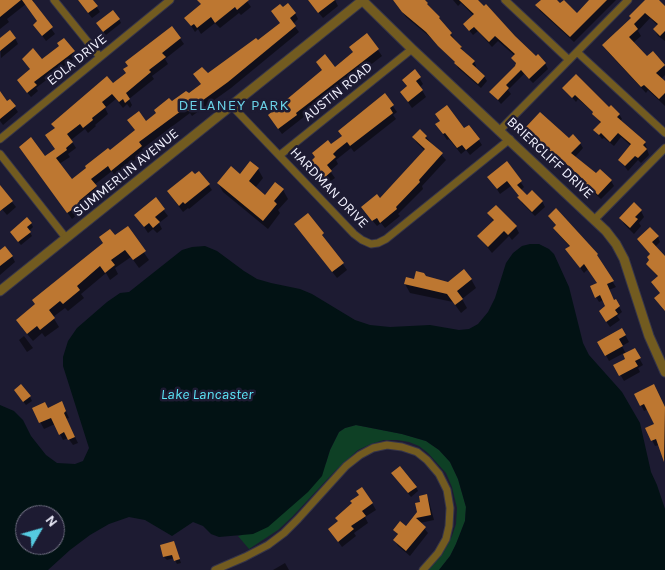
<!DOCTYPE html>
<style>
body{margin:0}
#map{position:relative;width:665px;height:570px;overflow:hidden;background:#1d1b32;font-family:Karla,sans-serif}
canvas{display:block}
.north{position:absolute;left:15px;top:505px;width:50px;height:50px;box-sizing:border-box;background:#1d1b32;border:1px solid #727184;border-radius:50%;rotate:52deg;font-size:14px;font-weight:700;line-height:20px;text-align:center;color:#f1f1fe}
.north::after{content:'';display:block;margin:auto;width:18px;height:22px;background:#55cae0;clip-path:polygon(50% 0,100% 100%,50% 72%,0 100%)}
</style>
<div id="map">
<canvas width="665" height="570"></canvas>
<div class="north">N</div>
</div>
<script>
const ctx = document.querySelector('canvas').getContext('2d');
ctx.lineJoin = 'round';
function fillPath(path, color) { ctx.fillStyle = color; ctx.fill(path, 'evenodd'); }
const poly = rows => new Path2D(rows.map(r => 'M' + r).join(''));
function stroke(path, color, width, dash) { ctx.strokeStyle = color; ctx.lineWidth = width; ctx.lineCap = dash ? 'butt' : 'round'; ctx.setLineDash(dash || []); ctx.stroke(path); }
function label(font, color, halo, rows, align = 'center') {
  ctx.font = font + ' Karla,sans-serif'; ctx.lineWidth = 5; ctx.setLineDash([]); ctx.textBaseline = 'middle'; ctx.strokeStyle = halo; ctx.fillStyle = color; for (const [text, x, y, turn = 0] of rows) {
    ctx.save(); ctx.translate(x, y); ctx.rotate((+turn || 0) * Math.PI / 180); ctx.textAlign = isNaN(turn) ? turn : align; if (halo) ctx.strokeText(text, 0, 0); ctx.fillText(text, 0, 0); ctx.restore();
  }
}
const green = poly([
 [356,425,402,434,426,441,439,450,450,462,458,479,466,507,465,521,456,544,450,556,439,570,428,570,442,555,452,536,456,524,457,508,452,487,446,473,428,453,419,446,409,442,397,440,384,440,371,444,358,450,335,471,292,517,278,530,249,549,238,536,242,535,326,463,330,450,339,432,345,428]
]);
const water = poly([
 [530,244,539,244,549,249,554,254,569,287,583,343,589,355,622,392,640,423,651,472,657,485,665,509,665,570,439,570,450,556,456,544,465,521,466,507,458,479,450,462,439,450,426,441,402,434,356,425,345,428,339,432,330,450,322,476,308,492,268,527,253,534,219,537,211,534,203,526,193,522,172,536,145,520,129,517,109,524,90,535,70,550,48,570,0,570,0,405,14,411,23,420,31,436,46,455,57,463,75,464,83,461,89,448,63,366,63,357,68,341,77,328,107,302,120,293,129,292,182,250,192,247,205,246,217,251,244,271,257,279,271,283,300,289,312,294,355,320,370,325,390,327,430,325,459,330,469,329,478,324,488,312,495,298,506,263,513,253,522,246],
 [25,515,55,515,55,545,25,545]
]);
const shadow = poly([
 [0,0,33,0,35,6,55,34,46,41,38,30,38,22,26,4,7,19,9,22,0,29],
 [78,0,92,0,100,12,92,18],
 [203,0,246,0,251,7,241,15,239,13,220,28,215,23,201,34,198,29,195,32,186,18,202,5],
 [308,0,335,0,338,6,323,18],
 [393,0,423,0,439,18,464,52,474,61,476,66,475,68,484,76,487,81,481,88,458,68,456,63,430,37,406,17],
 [453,0,477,0,536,57,545,63,548,69,533,83,524,74,508,90,511,94,501,104,491,92,516,67,516,64,513,58,515,56,498,41,492,47,478,31,473,35,468,29,474,16,461,3,458,6],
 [543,0,555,0,560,5,577,14,591,0,616,0,574,42,540,11,537,6],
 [647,0,657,0,665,8,665,41,658,36,654,29,658,26,650,18,638,31,641,36,633,43,647,58,665,67,665,75,661,79,665,83,665,106,648,90,646,93,608,52,604,45,632,18],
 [295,13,298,19,293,24,299,32,231,88,192,116,190,113,142,149,144,153,115,176,112,171,94,185,99,193,82,207,83,210,72,219,24,153,45,158,56,149,56,129,52,124,113,85,127,73,172,27,184,44,165,59,168,64,152,76,154,79,129,99,132,105,130,108,127,104,123,108,116,99,105,108,108,114,95,125,96,126,88,133,85,129,71,140,76,148,68,154,70,157,59,164,72,180,172,103,188,95,202,85,207,75,258,42],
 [119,19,121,23,106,35,100,28],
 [15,38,18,44,1,58,0,39],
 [64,39,76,57,36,88,38,91,31,97,21,85,41,61,60,47],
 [378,50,382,56,282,134,269,116,323,71,334,69],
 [415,71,423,84,420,87,426,97,412,108,401,92,407,87,403,80],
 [564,88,619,114,622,119,620,121,645,143,649,155,641,163,638,160,628,171,620,160,631,146,621,137,614,146,604,138,602,139,595,130,601,124,594,113,578,99,576,102],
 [0,93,7,102,10,100,18,112,3,125,0,121],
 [385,95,397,112,393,115,396,119,354,152,351,148,336,160,338,164,330,171,335,178,328,183,312,162,343,136],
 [437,125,464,130,478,139,482,145,470,155,466,150,461,154,449,139,447,140],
 [527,128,580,143,583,148,575,157,597,175,611,181,614,186,601,199,590,189,587,184,567,165,565,166,529,133],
 [413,137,426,137,446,160,422,186,423,189,398,214,400,216,385,228,381,223,377,226,366,213,425,151,417,143],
 [250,163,258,169,263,178,255,188,266,197,283,190,288,199,278,210,280,213,268,229,223,192,218,183,240,175],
 [507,163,524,187,521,190,527,197,542,201,545,207,535,216,522,203,520,196,511,186,500,194,492,182],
 [195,176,208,184,212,190,189,209,188,208,183,212,168,192],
 [0,187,16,207,7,215,0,207],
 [155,199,168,216,159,223,162,229,157,233,153,229,148,233,136,215],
 [556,210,577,231,592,251,593,250,614,284,616,287,609,290,614,302,616,301,622,312,617,316,620,320,610,327,603,317,607,307,604,300,599,302,596,297,598,284,588,269,584,273,567,250,570,247,554,229,557,226,549,217],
 [641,211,644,217,639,223,641,226,634,234,624,224,621,218],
 [489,214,516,227,519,233,512,240,509,236,492,253,479,237,494,222],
 [308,215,347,270,337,278,295,224],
 [31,223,33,227,29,231,32,236,21,245,13,236],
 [127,228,149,260,139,268,131,257,115,268,118,274,110,280,106,273,81,294,84,298,68,311,65,308,53,317,59,327,45,337,42,333,33,341,22,328,115,237],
 [658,237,660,242,655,247,665,258,665,311,658,277,647,264,650,261,651,255,638,240],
 [0,252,12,256,15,262,0,275],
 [425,277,448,283,471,279,476,288,462,299,467,308,461,313,453,302,410,293,405,284],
 [622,329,629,342,622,346,626,354,634,349,643,365,638,368,640,372,624,381,615,366,627,359,624,353,609,361,599,342],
 [24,336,33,348,27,352,19,340],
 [657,392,665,409,665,460,659,445,655,446,652,440,655,425,648,409,644,411,641,405],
 [17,394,30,397,32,401,26,405],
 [33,409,65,409,69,418,66,419,78,443,73,445,68,438,63,440,55,424,44,429],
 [395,477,416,487,418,491,411,497],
 [426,496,429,501,434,520,420,523,428,533,410,556,398,546,395,540,398,536,395,530,406,527,418,512],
 [372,503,376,510,365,517,368,523,354,533,356,536,342,547,330,530,339,522,353,504],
 [174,542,181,563,177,564,174,558,167,560,164,557],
 [285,563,289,570,273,570]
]);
const building = poly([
 [0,0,21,0,0,17],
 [22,0,32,0,53,27,42,36,33,25,37,21],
 [78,0,93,0,98,6,88,13],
 [197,0,249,0,237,10,235,7,215,23,211,17,197,28,194,24,191,26,184,18,201,4],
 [308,0,335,0,318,13],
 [393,0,425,0,428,3,427,4,440,17,439,18,452,33,450,35,462,47,460,48,475,61,472,64,485,76,478,84,454,63,455,62,438,46,426,32,402,12],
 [459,0,478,0,484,6,486,4,515,36,536,56,538,54,546,63,529,79,521,70,506,85,509,88,498,100,489,92,515,66,516,63,511,58,515,54,495,36,489,42,474,27,469,31,463,24,474,14],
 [541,0,557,0,560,3,564,0,577,13,589,0,607,0,570,37,535,5],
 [645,0,659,0,665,6,665,31,660,36,653,29,658,24,645,13,634,24,638,29,629,37,647,56,653,51,665,65,656,73,665,81,665,93,659,99,644,85,641,87,602,45,631,18,629,16],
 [288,3,296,13,290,18,296,26,228,82,188,111,185,108,139,142,142,146,111,171,108,166,91,179,97,186,79,201,81,204,67,213,19,147,31,137,45,156,55,149,45,135,55,128,51,124,107,76,113,83,126,73,123,69,128,66,125,62,172,26,181,38,162,53,166,57,149,70,151,72,126,93,130,99,125,103,123,99,119,102,112,94,102,102,106,107,92,118,93,120,83,128,80,124,67,134,73,142,66,148,67,150,56,158,72,179,86,168,85,166,108,148,110,150,135,130,127,120,139,111,146,121,156,113,154,110,169,98,172,101,186,91,189,93,201,84,193,74,202,67,208,73,256,38,258,40,280,23,271,11,280,4,283,7],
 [113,10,120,19,103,32,96,23],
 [10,30,16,38,0,51,0,38],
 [367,33,379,49,296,113,297,115,278,129,268,115,322,70,316,62,325,54,335,67,353,52,349,47],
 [64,38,75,51,34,82,37,85,27,93,17,80,30,69,22,59,33,48,42,59,59,46,57,43],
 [415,69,421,77,416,81,423,90,408,102,400,92,407,86,402,80],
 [576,74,609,107,611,105,620,114,617,117,646,142,643,145,647,149,638,158,635,156,625,166,618,160,631,144,618,133,610,142,601,133,599,135,593,130,601,122,592,114,593,112,575,95,572,98,562,88],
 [0,91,7,101,10,99,16,106,0,119],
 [385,93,394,105,390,108,393,113,350,146,347,142,337,150,333,154,336,157,327,165,332,171,324,178,310,162,315,157,312,153,328,140,331,144,342,136,338,131],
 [447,105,464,128,469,125,480,139,466,150,462,145,457,148,445,133,443,134,435,124,440,121,435,114],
 [540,112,569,138,573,134,581,143,571,153,596,173,600,169,612,180,598,195,586,184,587,183,563,161,562,162,525,128],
 [420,129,427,136,425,138,443,153,419,180,420,182,396,207,397,209,380,223,377,218,372,221,361,207,377,194,380,198,425,149,412,137],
 [250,161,259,168,249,181,265,195,275,182,284,189,274,201,277,204,263,221,217,183,231,166,240,174],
 [507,161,522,181,517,185,527,195,532,190,543,201,532,212,517,197,519,196,507,181,497,189,487,177],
 [192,171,195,174,199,171,210,184,185,204,183,202,179,206,167,191],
 [0,185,13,201,0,211],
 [156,197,165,209,155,217,160,222,153,228,149,223,144,227,134,215],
 [634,202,642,210,635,217,638,219,630,228,619,218],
 [496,205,517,226,508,235,504,231,488,247,477,236,494,220,487,213],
 [556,208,598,254,597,255,614,281,607,284,614,300,616,299,620,306,615,310,618,314,606,322,599,311,605,306,600,295,595,298,590,286,597,283,584,264,580,268,565,249,570,246,553,228,556,225,548,216],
 [308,213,324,233,322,235,344,263,332,272,294,224],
 [27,217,32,223,27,227,31,232,18,242,10,232],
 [128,226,146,251,133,260,125,250,111,260,115,265,105,273,100,266,77,286,80,290,63,304,60,301,49,310,55,318,40,330,37,326,27,334,16,320,35,304,32,300,103,243,99,237,110,229,115,235],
 [650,227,659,236,652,242,665,256,665,311,654,298,660,293,651,282,658,276,646,264,649,260,647,257,650,254,637,239],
 [5,246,13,256,0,266,0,250],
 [464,269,472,279,457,291,463,299,455,305,447,294,404,284,406,277,414,279,416,271,424,273,426,276,448,282],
 [622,328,626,335,619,339,623,346,605,356,597,342],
 [635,348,641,358,635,361,638,366,619,376,613,365,625,359,623,354],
 [21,384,31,396,23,402,14,390],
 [654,384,665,407,664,462,656,439,651,441,645,428,654,424,644,404,640,406,634,394],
 [62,401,66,411,64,413,75,437,68,440,64,432,59,435,51,418,39,423,32,408,45,402,48,408],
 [400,466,417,487,408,493,391,473],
 [362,487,373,503,362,511,366,516,351,526,354,529,338,542,328,529,338,521,335,518,352,503,350,501,359,495,356,491],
 [427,494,431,515,416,518,426,527,406,551,393,540,398,534,393,530,400,521,406,526,417,512,415,503,420,502,419,496],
 [174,541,180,559,174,561,172,555,163,557,160,545]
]);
const minor = poly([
 [54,0,100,57],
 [505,0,569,60],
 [577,52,665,133],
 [232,106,354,234,362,240,371,244,378,243,386,239,510,139],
 [500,130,628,0],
 [0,139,170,0],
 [0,154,66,238],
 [280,155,412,49],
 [595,219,665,148],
 [215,570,245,557,268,545,284,533,298,519,346,466,360,455,373,448,387,445,402,447,417,452,427,460,439,474,447,490,450,508,449,526,446,539,438,553,423,570]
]);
const tertiary = poly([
 [362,0,412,49,606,231,616,244,624,259,649,336,665,372],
 [0,291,363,0]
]);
const streetNames = [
 ["EOLA DRIVE",77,60,-39],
 ["AUSTIN ROAD",338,92,-39],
 ["BRIERCLIFF DRIVE",550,158,43],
 ["SUMMERLIN AVENUE",126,173,-39],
 ["HARDMAN DRIVE",329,188,46]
];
const neighbourhoodNames = [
 ["DELANEY PARK",234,106]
];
const waterNames = [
 ["Lake Lancaster",207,395]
];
fillPath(green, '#0e4025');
fillPath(water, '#021214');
fillPath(shadow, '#0007');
fillPath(building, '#bd7731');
stroke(minor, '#36354a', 9);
stroke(tertiary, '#36354a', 11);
stroke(minor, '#725b20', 7);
stroke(tertiary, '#725b20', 9);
label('14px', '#f1f1fe', '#1d1b32', streetNames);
ctx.letterSpacing = '1px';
label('15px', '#69d0e5', '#1d1b32', neighbourhoodNames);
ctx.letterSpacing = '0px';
label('italic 15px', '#5ce6f9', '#1d1b32', waterNames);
</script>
